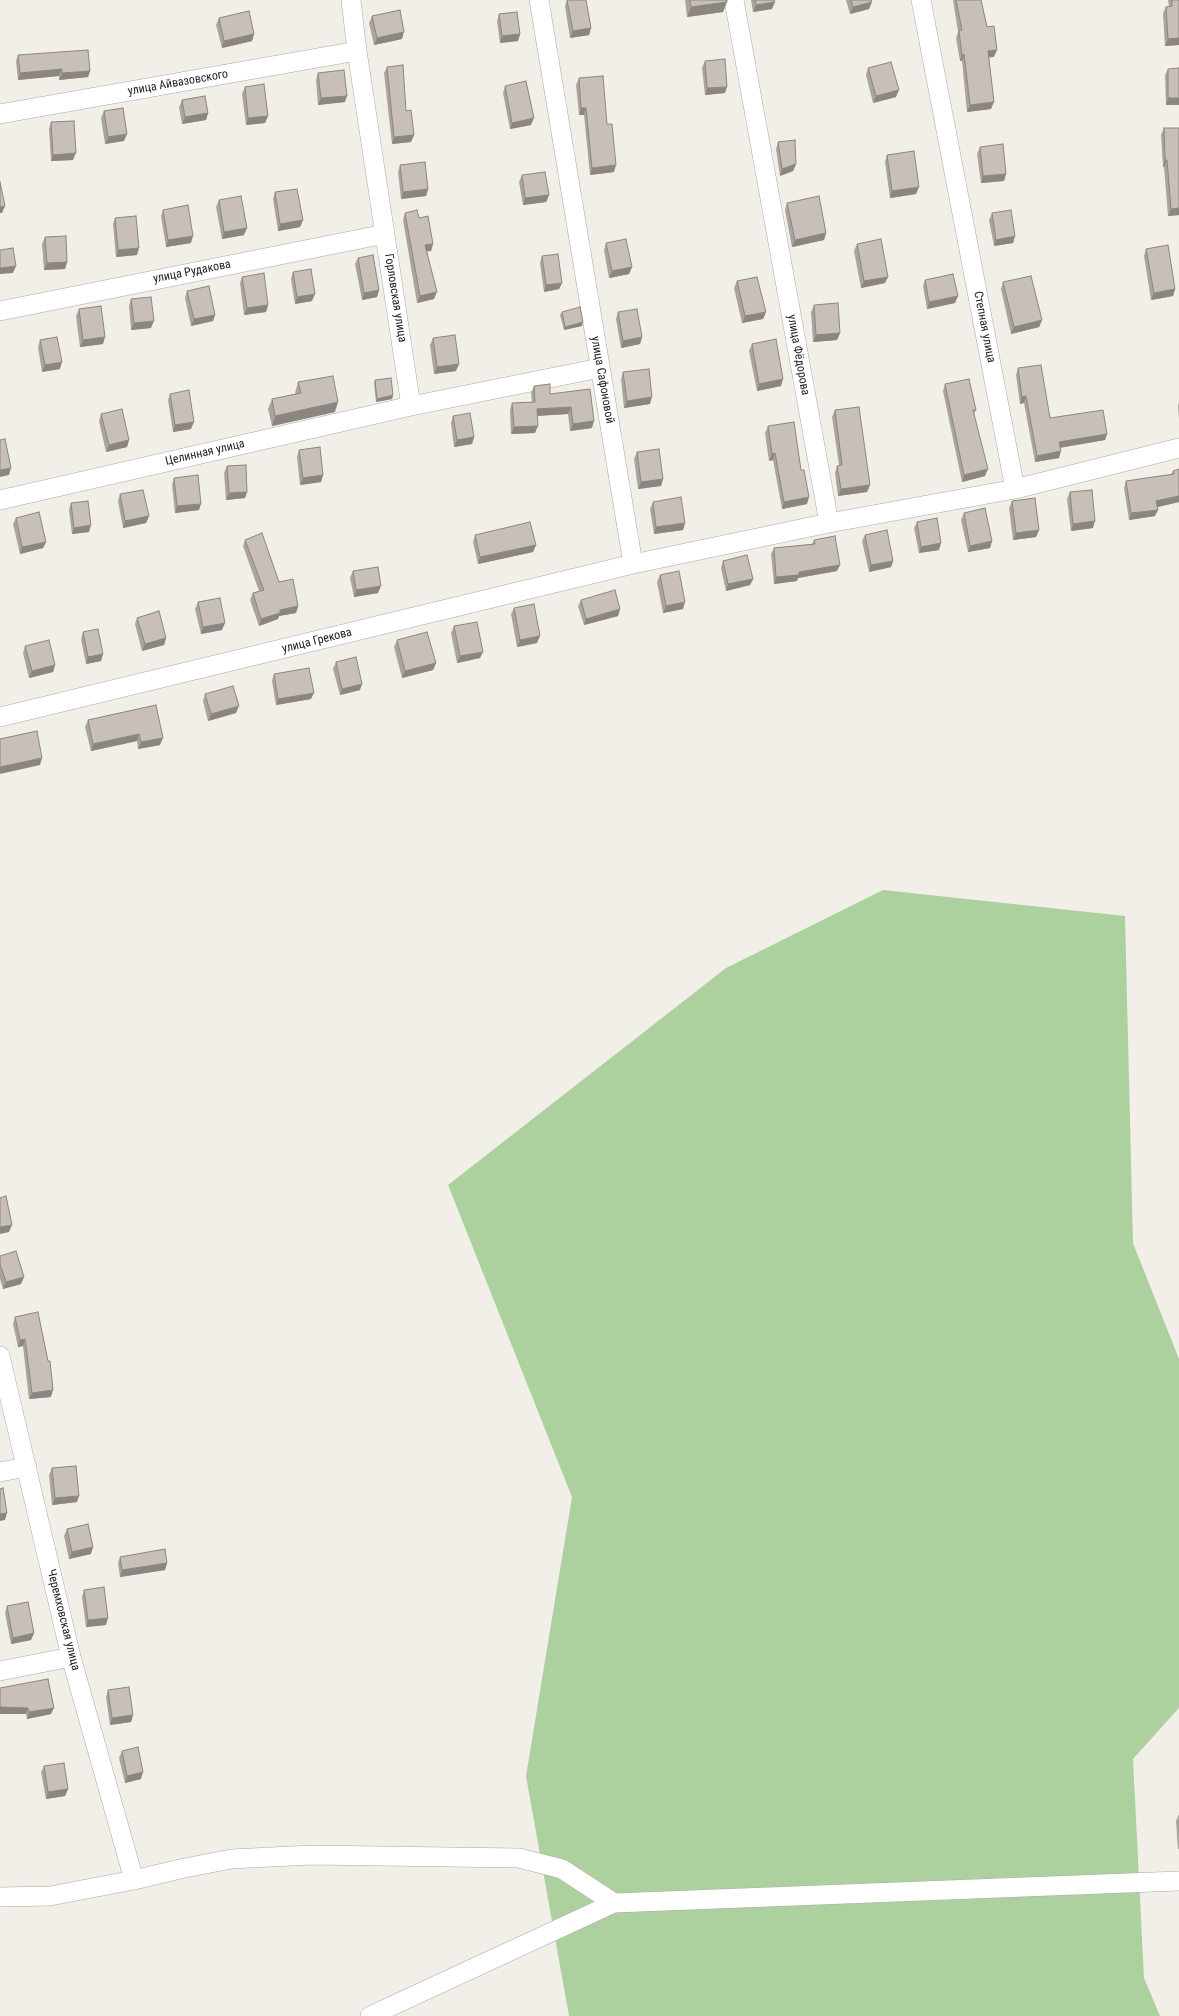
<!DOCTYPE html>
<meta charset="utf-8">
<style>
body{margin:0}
canvas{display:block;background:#f2efe9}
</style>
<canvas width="1179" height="2016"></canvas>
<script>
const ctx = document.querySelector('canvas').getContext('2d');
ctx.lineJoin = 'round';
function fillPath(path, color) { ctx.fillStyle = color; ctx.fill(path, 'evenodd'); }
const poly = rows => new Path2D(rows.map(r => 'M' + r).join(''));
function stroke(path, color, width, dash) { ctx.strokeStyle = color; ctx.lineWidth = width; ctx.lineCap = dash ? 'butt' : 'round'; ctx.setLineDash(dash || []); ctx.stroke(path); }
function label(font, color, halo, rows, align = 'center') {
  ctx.font = font + ' "Roboto Condensed",sans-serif'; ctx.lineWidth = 4; ctx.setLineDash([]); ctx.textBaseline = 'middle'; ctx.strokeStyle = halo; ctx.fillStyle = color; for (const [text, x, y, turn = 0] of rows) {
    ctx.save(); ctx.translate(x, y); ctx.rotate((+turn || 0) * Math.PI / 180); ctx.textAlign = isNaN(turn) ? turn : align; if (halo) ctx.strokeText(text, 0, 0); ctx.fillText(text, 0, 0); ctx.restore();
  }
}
const forest = poly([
 [883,890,1125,916,1133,1243,1179,1359,1179,1708,1133,1759,1144,1978,1160,2016,569,2016,526,1776,572,1497,448,1185,726,968]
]);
const street = poly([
 [351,0,357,51,411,406,600,368],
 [539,0,633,564,829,523],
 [734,0,829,523,1015,489],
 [921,0,1015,489,1179,448],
 [0,114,357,51],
 [0,311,385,234],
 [0,500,411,406],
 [0,717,633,564],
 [0,1356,71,1657,134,1880],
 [0,1472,27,1467],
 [0,1671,71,1657],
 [0,1897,50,1896,134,1880,180,1869,231,1859,312,1855,519,1858,562,1869,614,1903],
 [370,2016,614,1903,1179,1881]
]);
const wall = poly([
 [567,0,591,28,589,35,570,38,565,6],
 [685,0,727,0,723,12,687,17],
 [751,0,774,0,772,9,753,12],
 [846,0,871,0,869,9,850,14],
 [953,0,981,0,987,27,994,57,989,57,991,109,967,112,962,61,960,61,956,38,958,32],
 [1168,0,1179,0,1179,45,1165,46,1163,13,1166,7,1169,6],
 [499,14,520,34,518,41,500,43,497,21],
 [372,16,402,39,374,45,369,23],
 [219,18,254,34,252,41,222,48,216,25],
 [18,55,90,71,88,77,59,80,59,76,18,80,16,61],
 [705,61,725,93,705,95,702,68],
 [387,67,406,111,414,135,411,142,392,144,384,73],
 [868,68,896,97,873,103,866,75],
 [1168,69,1179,105,1166,105,1165,75],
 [318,73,345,102,318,105,316,80],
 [579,78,614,172,590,175,584,115,579,115,576,85],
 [505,86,531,125,510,129,503,93],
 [245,87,268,116,265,123,246,125,242,94],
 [182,100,208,113,206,120,182,124,179,107],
 [104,111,124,141,105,144,101,118],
 [51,122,73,160,51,161,49,129],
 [1164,128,1179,215,1168,216,1164,167,1163,167,1161,135],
 [778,142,796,164,793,171,780,176,776,149],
 [980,147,1006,174,1004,181,981,183,977,154],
 [887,155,916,194,890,198,885,162],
 [400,165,428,189,426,196,401,199,398,172],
 [522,175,549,195,546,202,523,205,519,182],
 [275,192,303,220,300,227,278,231,273,199],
 [219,200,244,235,222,239,216,207],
 [787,203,826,233,824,240,792,247,785,210],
 [163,210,191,243,166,247,161,216],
 [405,213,419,218,433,244,431,251,427,251,434,299,417,303,403,220],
 [992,213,1015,236,1013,243,994,246,989,220],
 [115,218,137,255,116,257,113,224],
 [45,237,67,262,65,269,44,270,42,244],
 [606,243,632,267,629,274,609,278,604,250],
 [857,244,885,283,861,288,854,251],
 [1146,249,1175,289,1173,296,1151,300,1144,256],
 [542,256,562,283,559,289,544,292,540,263],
 [358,258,379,290,377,297,362,300,355,264],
 [293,272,312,301,295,304,291,279],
 [242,277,268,305,266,312,244,315,240,283],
 [925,280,955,303,927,309,923,286],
 [737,281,766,312,763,319,742,323,734,288],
 [1003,282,1042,320,1039,327,1011,334,1001,289],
 [187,291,215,315,213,321,191,326,185,298],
 [131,299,151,328,131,330,129,306],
 [814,305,840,333,837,340,813,342,811,312],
 [79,309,103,344,80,347,76,316],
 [562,312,582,326,564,330,560,315],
 [618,312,642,337,640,344,621,348,616,319],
 [433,338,456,371,434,374,430,345],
 [40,340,60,369,42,372,38,347],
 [752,344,781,386,757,391,749,351],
 [1018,368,1050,418,1107,434,1105,440,1060,448,1059,458,1035,462,1024,403,1020,404,1016,375],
 [623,372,650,404,624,408,621,379],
 [375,380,393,395,392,399,376,402,374,383],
 [298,382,335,412,272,426,268,409,272,399,295,394,295,393],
 [945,384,976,410,974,414,985,476,962,482,943,391],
 [534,386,550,394,590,389,592,428,570,431,568,414,537,416,535,433,511,434,510,410,512,403,532,402,531,393],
 [170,394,191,429,173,432,168,400],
 [1179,402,1179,420,1178,406],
 [835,410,870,485,867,492,838,496,835,473,837,466,839,465,832,417],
 [101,414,129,440,127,447,106,452,99,421],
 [453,416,474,437,472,444,454,447,451,423],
 [768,426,807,504,782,509,773,460,769,461,765,433],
 [299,450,323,475,321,482,300,485,297,457],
 [637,452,663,479,661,486,638,489,634,459],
 [227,466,247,492,245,498,226,500,224,473],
 [1179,469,1179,502,1157,507,1155,516,1129,520,1124,488,1126,481,1171,475,1173,471],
 [174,478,199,510,175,513,172,485],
 [1070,492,1093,528,1071,531,1067,499],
 [120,494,149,516,146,523,123,528,118,501],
 [1012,501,1039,530,1036,537,1013,540,1009,508],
 [653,502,685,523,683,530,654,534,650,509],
 [71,503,89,532,72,534,69,510],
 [964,513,992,541,990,548,968,552,961,520],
 [16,518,46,542,43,548,20,554,13,524],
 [917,522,939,550,919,553,914,528],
 [475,535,536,545,533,552,478,564,473,542],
 [865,535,893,561,891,567,869,572,862,541],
 [245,540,298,606,296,613,279,616,278,619,259,626,250,600,253,593,259,591,243,546],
 [814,540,837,571,798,578,797,581,774,584,771,554,774,548,812,544],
 [723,561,753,579,750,585,726,591,721,568],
 [353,571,378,593,354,597,350,578],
 [660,575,683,609,663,613,657,582],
 [581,600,620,609,618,616,584,625,578,606],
 [198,602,222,630,201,634,195,609],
 [514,608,537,643,517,647,511,614],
 [137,618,166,638,164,645,142,651,135,624],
 [454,626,480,658,457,663,451,633],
 [83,632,103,654,101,661,86,664,81,639],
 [397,640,436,663,433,670,402,678,394,647],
 [25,646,55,665,53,672,29,678,23,653],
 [336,662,360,690,340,695,333,669],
 [274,674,311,699,276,705,272,681],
 [205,694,236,713,208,721,203,701],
 [156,705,160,745,138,749,137,741,91,751,85,727,88,720],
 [0,1256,21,1284,3,1289,0,1279],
 [15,1317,51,1397,29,1399,23,1346,18,1347,13,1324],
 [52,1468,77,1502,52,1505,49,1475],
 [67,1529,91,1554,69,1559,64,1536],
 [120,1557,167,1563,165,1570,120,1577,118,1563],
 [84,1590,106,1625,86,1627,82,1597],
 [7,1606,34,1633,31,1640,11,1644,5,1613],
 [0,1688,51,1714,27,1719,26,1714],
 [108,1690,133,1715,131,1722,110,1725,106,1697],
 [122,1751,141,1779,125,1783,119,1758],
 [44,1766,68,1789,65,1796,46,1799,41,1772],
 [1179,1814,1179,1849,1178,1849,1176,1821]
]);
const shadedWall = poly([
 [727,2,723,12,687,17,691,7],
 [775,2,772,9,753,12,756,5],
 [872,2,869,9,850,14,853,7],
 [591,28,589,35,570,38,573,31],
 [404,32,402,39,374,45,377,38],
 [254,34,252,41,222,48,224,41],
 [520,34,518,41,500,43,502,36],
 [1179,38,1179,45,1165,46,1168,39],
 [997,50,994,57,985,58,988,51],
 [964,54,962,61,960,61,962,55],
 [62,69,59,76,18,80,20,73],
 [90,71,88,77,59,80,62,73],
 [727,87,725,93,705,95,707,88],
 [899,90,896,97,873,103,876,96],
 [347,96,345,102,318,105,321,98],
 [1168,98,1179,98,1179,105,1166,105],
 [994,102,991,109,967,112,970,105],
 [581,108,586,108,584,115,579,115],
 [208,113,206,120,182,124,185,117],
 [268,116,265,123,246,125,248,118],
 [534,118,531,125,510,129,512,123],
 [127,134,124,141,105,144,108,137],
 [414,135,411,142,392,144,394,137],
 [76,153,73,160,51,161,53,155],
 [1165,160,1167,160,1164,167,1163,167],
 [796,164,793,171,780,176,782,169],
 [616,165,614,172,590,175,592,168],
 [1006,174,1004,181,981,183,983,176],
 [919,187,916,194,890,198,892,191],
 [428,189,426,196,401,199,403,192],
 [549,195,546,202,523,205,525,198],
 [5,206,2,213,0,213,0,207],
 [1179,208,1179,215,1168,216,1171,209],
 [303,220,300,227,278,231,280,224],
 [247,228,244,235,222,239,224,232],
 [826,233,824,240,792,247,795,240],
 [193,236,191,243,166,247,168,240],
 [1015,236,1013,243,994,246,996,240],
 [433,244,431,251,423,252,425,245],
 [139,248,137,255,116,257,118,250],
 [67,262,65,269,44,270,47,263],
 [16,266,13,273,0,274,0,268],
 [632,267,629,274,609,278,612,271],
 [888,277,885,283,861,288,864,281],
 [562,283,559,289,544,292,546,285],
 [1175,289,1173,296,1151,300,1154,293],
 [379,290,377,297,362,300,364,293],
 [437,292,434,299,417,303,420,296],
 [315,294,312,301,295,304,297,297],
 [958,296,955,303,927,309,929,302],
 [268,305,266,312,244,315,247,308],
 [766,312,763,319,742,323,745,316],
 [215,315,213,321,191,326,194,319],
 [1042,320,1039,327,1011,334,1014,327],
 [154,321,151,328,131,330,134,323],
 [583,322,582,326,564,330,565,327],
 [840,333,837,340,813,342,816,335],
 [105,337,103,344,80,347,83,340],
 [642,337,640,344,621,348,623,341],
 [62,362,60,369,42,372,45,365],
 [459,364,456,371,434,374,437,367],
 [783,379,781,386,757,391,759,384],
 [393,395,392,399,376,402,377,399],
 [1026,396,1024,403,1020,404,1022,397],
 [652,397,650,404,624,408,627,401],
 [338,402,335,412,272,426,275,416],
 [571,407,568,414,534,416,537,409],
 [594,421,592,428,570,431,573,424],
 [194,422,191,429,173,432,175,425],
 [538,426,535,433,511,434,514,427],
 [1107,434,1105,440,1057,448,1059,442],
 [474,437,472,444,454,447,457,440],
 [129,440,127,447,106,452,109,445],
 [1061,451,1059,458,1035,462,1037,456],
 [775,453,773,460,769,461,772,454],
 [11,468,9,475,0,477,0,470],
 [988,469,985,476,962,482,964,475],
 [323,475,321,482,300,485,303,478],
 [663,479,661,486,638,489,641,482],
 [870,485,867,492,838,496,841,489],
 [247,492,245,498,226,500,229,493],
 [1179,496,1179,502,1154,508,1156,501],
 [809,497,807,504,782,509,784,502],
 [201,504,199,510,175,513,177,506],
 [1158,510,1155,516,1129,520,1131,513],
 [149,516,146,523,123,528,125,521],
 [1095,521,1093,528,1071,531,1073,524],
 [685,523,683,530,654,534,656,527],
 [91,525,89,532,72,534,74,528],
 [1039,530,1036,537,1013,540,1016,533],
 [992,541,990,548,968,552,970,546],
 [46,542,43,548,20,554,22,547],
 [941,543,939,550,919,553,921,547],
 [536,545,533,552,478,564,480,557],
 [893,561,891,567,869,572,871,565],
 [840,565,837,571,798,578,797,581,774,584,776,577,799,572],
 [753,579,750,585,726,591,728,584],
 [381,586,378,593,354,597,356,590],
 [685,602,683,609,663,613,666,606],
 [298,606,296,613,279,616,278,619,259,626,261,619,280,610],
 [620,609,618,616,584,625,586,619],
 [225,623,222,630,201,634,203,627],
 [540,636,537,643,517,647,520,640],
 [166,638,164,645,142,651,145,644],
 [483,652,480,658,457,663,460,656],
 [103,654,101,661,86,664,88,657],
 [436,663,433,670,402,678,405,671],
 [55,665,53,672,29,678,32,671],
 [362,684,360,690,340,695,342,689],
 [314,693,311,699,276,705,278,699],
 [239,706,236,713,208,721,211,714],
 [139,734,137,741,91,751,93,744],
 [163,738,160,745,138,749,141,742],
 [42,758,40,765,0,774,0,767],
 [12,1225,9,1232,0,1234,0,1227],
 [24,1277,21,1284,3,1289,6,1282],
 [25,1339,23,1346,18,1347,20,1340],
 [53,1390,51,1397,29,1399,32,1393],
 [79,1496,77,1502,52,1505,55,1498],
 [7,1513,5,1520,0,1521,0,1514],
 [93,1547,91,1554,69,1559,72,1552],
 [167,1563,165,1570,120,1577,122,1570],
 [108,1618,106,1625,86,1627,88,1620],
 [34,1633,31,1640,11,1644,13,1638],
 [0,1707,28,1708,26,1714,0,1714],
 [54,1708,51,1714,27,1719,29,1712],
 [133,1715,131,1722,110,1725,112,1718],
 [143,1772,141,1779,125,1783,127,1776],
 [68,1789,65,1796,46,1799,48,1792]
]);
const building = poly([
 [567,0,586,0,591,28,573,31,567,0],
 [690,0,727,0,727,2,691,7,690,0],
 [755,0,774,0,775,2,756,5,755,0],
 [851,0,871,0,872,2,853,7,851,0],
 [956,0,981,0,987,27,994,26,997,50,988,51,994,102,970,105,964,54,962,55,959,31,962,30,956,0],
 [1172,0,1179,0,1179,38,1168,39,1166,7,1172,6,1172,0],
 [400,10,404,32,377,38,372,16,400,10],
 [249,11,254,34,224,41,219,18,249,11],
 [517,12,520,34,502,36,499,14,517,12],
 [88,50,90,71,62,73,62,69,20,73,18,55,88,50],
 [725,59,727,87,707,88,705,61,725,59],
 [891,62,899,90,876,96,868,68,891,62],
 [403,65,406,111,411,110,414,135,394,137,387,67,403,65],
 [1179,68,1179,98,1168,98,1168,69,1179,68],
 [344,70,347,96,321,98,318,73,344,70],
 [603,76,607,124,612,124,616,165,592,168,586,108,581,108,579,78,603,76],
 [526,81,534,118,512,123,505,86,526,81],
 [264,84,268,116,248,118,245,87,264,84],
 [205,96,208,113,185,117,182,100,205,96],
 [123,108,127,134,108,137,104,111,123,108],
 [74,121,76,153,53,155,51,122,74,121],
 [1164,128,1179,128,1179,208,1171,209,1167,160,1165,160,1164,128],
 [795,140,796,164,782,169,778,142,795,140],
 [1003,144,1006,174,983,176,980,147,1003,144],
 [914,151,919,187,892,191,887,155,914,151],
 [425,162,428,189,403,192,400,165,425,162],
 [545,172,549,195,525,198,522,175,545,172],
 [0,182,5,206,0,207,0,182],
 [297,189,303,220,280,224,275,192,297,189],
 [241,196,247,228,224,232,219,200,241,196],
 [819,196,826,233,795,240,787,203,819,196],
 [188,205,193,236,168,240,163,210,188,205],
 [417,210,419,218,428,216,433,244,425,245,437,292,420,296,405,213,417,210],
 [1011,210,1015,236,996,240,992,213,1011,210],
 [136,216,139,248,118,250,115,218,136,216],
 [66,236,67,262,47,263,45,237,66,236],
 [626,239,632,267,612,271,606,243,626,239],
 [881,239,888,277,864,281,857,244,881,239],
 [1168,245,1175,289,1154,293,1146,249,1168,245],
 [13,248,16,266,0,268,0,250,13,248],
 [558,254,562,283,546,285,542,256,558,254],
 [373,255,379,290,364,293,358,258,373,255],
 [311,269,315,294,297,297,293,272,311,269],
 [264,273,268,305,247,308,242,277,264,273],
 [953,274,958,296,929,302,925,280,953,274],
 [1031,276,1042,320,1014,327,1003,282,1031,276],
 [757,277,766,312,745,316,737,281,757,277],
 [209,286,215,315,194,319,187,291,209,286],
 [151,297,154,321,134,323,131,299,151,297],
 [838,303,840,333,816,335,814,305,838,303],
 [101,306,105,337,83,340,79,309,101,306],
 [580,307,583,322,565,327,562,312,580,307],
 [637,309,642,337,623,341,618,312,637,309],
 [455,335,459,364,437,367,433,338,455,335],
 [57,337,62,362,45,365,40,340,57,337],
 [776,339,783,379,759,384,752,344,776,339],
 [1041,365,1050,418,1103,410,1107,434,1059,442,1061,451,1037,456,1026,396,1022,397,1018,368,1041,365],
 [649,369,652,397,627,401,623,372,649,369],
 [333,376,338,402,275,416,272,399,301,393,298,382,333,376],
 [391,378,393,395,377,399,375,380,391,378],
 [969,379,976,410,973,410,988,469,964,475,945,384,969,379],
 [550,384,550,394,590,389,594,421,573,424,571,407,537,409,538,426,514,427,512,403,535,402,534,386,550,384],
 [189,390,194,422,175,425,170,394,189,390],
 [859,407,870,485,841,489,837,466,842,465,835,410,859,407],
 [122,409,129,440,109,445,101,414,122,409],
 [470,413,474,437,457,440,453,416,470,413],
 [794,422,801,470,804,470,809,497,784,502,775,453,772,454,768,426,794,422],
 [5,439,11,468,0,470,0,440,5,439],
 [320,447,323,475,303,478,299,450,320,447],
 [659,449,663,479,641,482,637,452,659,449],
 [246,465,247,492,229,493,227,466,246,465],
 [1179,469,1179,496,1156,501,1158,510,1131,513,1126,481,1174,474,1173,471,1179,469],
 [198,475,201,504,177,506,174,478,198,475],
 [143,490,149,516,125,521,120,494,143,490],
 [1092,490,1095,521,1073,524,1070,492,1092,490],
 [681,497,685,523,656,527,653,502,681,497],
 [1035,498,1039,530,1016,533,1012,501,1035,498],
 [88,501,91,525,74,528,71,503,88,501],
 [985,508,992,541,970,546,964,513,985,508],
 [39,512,46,542,22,547,16,518,39,512],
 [937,518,941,543,921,547,917,522,937,518],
 [530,522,536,545,480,557,475,535,530,522],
 [887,530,893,561,871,565,865,535,887,530],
 [262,533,279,582,293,579,298,606,280,610,280,613,261,619,253,593,264,590,245,540,262,533],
 [835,536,840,565,799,572,799,575,776,577,774,548,815,544,814,540,835,536],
 [747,555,753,579,728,584,723,561,747,555],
 [378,567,381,586,356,590,353,571,378,567],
 [679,571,685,602,666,606,660,575,679,571],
 [615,590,620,609,586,619,581,600,615,590],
 [220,598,225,623,203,627,198,602,220,598],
 [534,604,540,636,520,640,514,608,534,604],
 [159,611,166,638,145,644,137,618,159,611],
 [477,622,483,652,460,656,454,626,477,622],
 [98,629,103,654,88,657,83,632,98,629],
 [427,632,436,663,405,671,397,640,427,632],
 [49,640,55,665,32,671,25,646,49,640],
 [356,657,362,684,342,689,336,662,356,657],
 [309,668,314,693,278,699,274,674,309,668],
 [233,686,239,706,211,714,205,694,233,686],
 [156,705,163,738,141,742,139,734,93,744,88,720,156,705],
 [37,731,42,758,0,767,0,739,37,731],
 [6,1196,12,1225,0,1227,0,1198,6,1196],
 [16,1251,24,1277,6,1282,0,1264,0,1256,16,1251],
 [38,1312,48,1361,50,1361,53,1390,32,1393,25,1339,20,1340,15,1317,38,1312],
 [76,1466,79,1496,55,1498,52,1468,76,1466],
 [3,1488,7,1513,0,1514,0,1489,3,1488],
 [88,1524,93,1547,72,1552,67,1529,88,1524],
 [165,1549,167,1563,122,1570,120,1557,165,1549],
 [104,1587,108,1618,88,1620,84,1590,104,1587],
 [28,1602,34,1633,13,1638,7,1606,28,1602],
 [48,1679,54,1708,29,1712,28,1708,0,1707,0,1688,48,1679],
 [129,1687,133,1715,112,1718,108,1690,129,1687],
 [138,1747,143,1772,127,1776,122,1751,138,1747],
 [64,1763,68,1789,48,1792,44,1766,64,1763]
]);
const streetNames = [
 ["улица Айвазовского",178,83,-10],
 ["улица Рудакова",192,272,-11],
 ["Горловская улица",395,298,81],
 ["Степная улица",984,327,79],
 ["улица Фёдорова",798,355,80],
 ["улица Сафоновой",602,380,80],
 ["Целинная улица",205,453,-13],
 ["улица Грекова",317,641,-14],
 ["Черемховская улица",63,1620,76]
];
fillPath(forest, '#add19e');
stroke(street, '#a9a9a9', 20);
stroke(street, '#fff', 19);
fillPath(wall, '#aba49e');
fillPath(shadedWall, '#8b8681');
fillPath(building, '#c7bfb8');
stroke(building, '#8b8681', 1);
label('12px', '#222', '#fff', streetNames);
</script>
